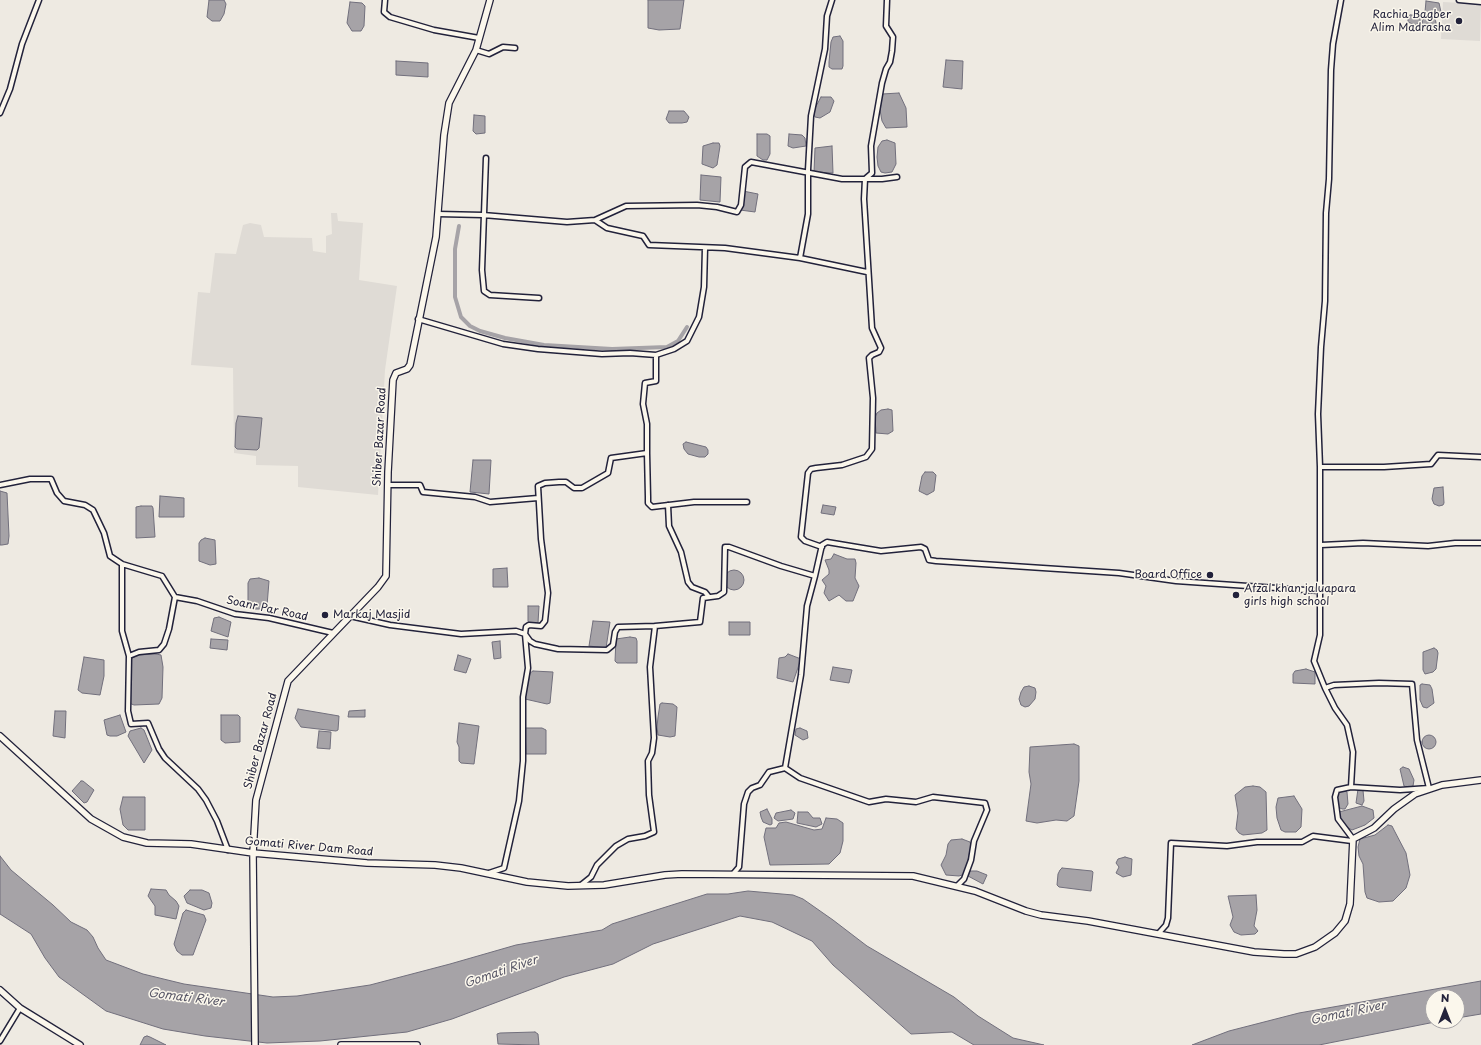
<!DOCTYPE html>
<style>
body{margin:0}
#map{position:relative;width:1481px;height:1045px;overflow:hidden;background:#eeeae2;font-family:"Playpen Sans",sans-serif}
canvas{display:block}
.north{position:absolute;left:1425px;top:989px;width:40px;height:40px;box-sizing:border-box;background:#fbf7ec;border:1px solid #a4a2a5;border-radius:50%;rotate:0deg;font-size:11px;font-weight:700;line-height:16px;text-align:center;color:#22223b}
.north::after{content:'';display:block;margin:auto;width:14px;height:18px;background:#22223b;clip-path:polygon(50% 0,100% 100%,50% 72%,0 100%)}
</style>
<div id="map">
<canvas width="1481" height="1045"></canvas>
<div class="north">N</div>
</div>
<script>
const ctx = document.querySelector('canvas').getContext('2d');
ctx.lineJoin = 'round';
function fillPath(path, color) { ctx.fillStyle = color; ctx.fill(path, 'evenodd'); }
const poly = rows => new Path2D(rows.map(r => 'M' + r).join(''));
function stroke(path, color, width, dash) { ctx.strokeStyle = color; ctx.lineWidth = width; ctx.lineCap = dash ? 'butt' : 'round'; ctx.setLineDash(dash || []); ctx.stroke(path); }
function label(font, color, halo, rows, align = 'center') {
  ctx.font = font + ' "Playpen Sans",sans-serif'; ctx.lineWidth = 3; ctx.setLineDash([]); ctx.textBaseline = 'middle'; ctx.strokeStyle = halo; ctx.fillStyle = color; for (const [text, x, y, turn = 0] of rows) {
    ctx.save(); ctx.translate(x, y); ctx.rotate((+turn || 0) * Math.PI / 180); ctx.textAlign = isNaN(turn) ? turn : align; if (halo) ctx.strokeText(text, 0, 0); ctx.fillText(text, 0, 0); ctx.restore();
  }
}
const built = poly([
 [1443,2,1481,4,1480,41,1441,39],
 [331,213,337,213,338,221,363,223,359,280,397,286,385,370,378,495,298,487,298,466,256,465,256,456,234,453,233,368,191,365,198,292,210,293,215,253,236,254,243,225,250,223,261,225,264,237,312,238,313,251,326,253,326,236,332,234]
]);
const water = poly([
 [209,0,224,0,226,4,224,14,220,21,212,21,207,17,209,0],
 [648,0,684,0,680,29,659,30,648,28,648,0],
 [1426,1,1439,3,1441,12,1435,14,1425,12,1426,1],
 [350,2,362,3,365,6,364,26,361,31,352,31,347,23,350,2],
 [1410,15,1420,15,1420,23,1415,25,1408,22,1408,17,1410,15],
 '1422 23a7 7 0 1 1 14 0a7 7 0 1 1-14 0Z',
 [840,36,843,41,843,66,842,69,832,69,829,67,829,62,831,42,833,37,840,36],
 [946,60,963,61,962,89,943,87,946,60],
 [396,61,428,63,428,77,396,75,396,61],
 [899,93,906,108,907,127,886,128,882,121,880,110,882,94,899,93],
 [821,97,831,97,834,101,830,112,820,118,815,117,813,112,821,97],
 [669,111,684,111,689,117,687,122,682,123,669,123,666,119,669,111],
 [474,115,485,116,485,133,476,134,473,131,474,115],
 [757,134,767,134,770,136,770,154,767,160,763,160,757,156,757,134],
 [789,134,802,135,805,138,806,146,793,148,788,146,789,134],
 [887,140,895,143,896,164,892,172,885,173,881,172,878,166,877,157,878,147,882,141,887,140],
 [713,143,719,143,720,146,717,165,713,168,702,164,703,146,713,143],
 [832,146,833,173,814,172,815,148,832,146],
 [701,175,721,177,720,202,700,200,701,175],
 [743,191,758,194,755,212,740,210,743,191],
 [888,409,892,410,893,431,888,434,876,433,875,417,877,413,881,410,888,409],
 [238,416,262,418,259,448,257,450,237,449,235,447,236,423,238,416],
 [686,442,706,447,708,450,708,454,705,457,699,457,688,454,684,449,683,444,686,442],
 [473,460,491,460,489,494,470,492,473,460],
 [925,472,933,472,936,475,934,491,927,495,919,491,922,476,925,472],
 [1443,487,1444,503,1443,505,1439,506,1434,504,1432,499,1434,488,1443,487],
 [0,491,7,493,9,536,8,544,2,545,0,545,0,491],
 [160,496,184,498,184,517,159,517,160,496],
 [823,505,836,507,834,515,821,513,823,505],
 [141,506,152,506,153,508,155,537,136,538,136,507,141,506],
 [205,538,215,540,216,564,210,565,199,561,199,543,201,540,205,538],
 [834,554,847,559,855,559,856,563,855,578,859,586,853,601,846,601,839,595,829,601,824,593,826,586,822,580,829,574,829,570,825,560,831,559,834,554],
 [507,568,508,587,493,587,493,569,507,568],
 '724 580a10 10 0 1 1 20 0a10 10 0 1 1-20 0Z',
 [259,578,269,581,267,606,261,609,253,609,248,600,248,583,250,579,259,578],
 [528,606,539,606,538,623,529,623,528,621,528,606],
 [219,617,231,622,228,637,211,631,214,618,219,617],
 [593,621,610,622,606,648,589,646,593,621],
 [729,622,750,622,750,635,729,635,729,622],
 [630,637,636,638,637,641,637,663,617,663,615,661,616,639,630,637],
 [211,639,228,640,227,650,210,648,211,639],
 [500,641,501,658,494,659,492,642,500,641],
 [1434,648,1437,650,1438,653,1436,669,1433,672,1425,674,1423,670,1423,652,1434,648],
 [156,654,161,655,163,667,162,698,159,704,134,705,129,703,130,664,132,658,138,655,156,654],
 [788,654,801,659,793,682,777,678,779,658,785,657,788,654],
 [458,655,471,659,466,673,454,670,458,655],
 [84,657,104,660,104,676,100,695,82,693,78,690,84,657],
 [833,667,852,670,849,683,830,680,833,667],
 [1306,669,1315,672,1315,684,1293,683,1293,674,1295,671,1306,669],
 [533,671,553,672,550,703,547,704,525,699,530,673,533,671],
 [1422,684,1430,685,1432,689,1434,703,1427,708,1423,707,1420,700,1420,685,1422,684],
 [1029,686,1035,688,1036,692,1035,699,1029,706,1025,707,1021,705,1019,699,1021,692,1024,687,1029,686],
 [662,703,673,704,677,707,675,736,670,737,658,735,657,727,658,717,660,704,662,703],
 [298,709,339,716,338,730,336,731,301,727,295,718,298,709],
 [365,710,365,717,348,717,349,711,365,710],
 [55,711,66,711,65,738,53,736,55,711],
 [120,715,126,732,117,736,110,736,107,735,104,720,120,715],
 [221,715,238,715,240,717,240,742,225,743,221,740,221,715],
 [459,723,479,726,474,764,461,763,459,761,459,747,457,742,459,723],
 [141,728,144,730,152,750,144,763,128,736,130,731,141,728],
 [525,728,542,728,546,730,546,754,526,754,525,728],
 [800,728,807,731,808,738,803,740,795,735,796,729,800,728],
 [319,731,331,732,330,749,317,748,319,731],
 '1422 742a7 7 0 1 1 14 0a7 7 0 1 1-14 0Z',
 [1074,744,1079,746,1079,781,1074,816,1067,821,1056,820,1037,823,1026,821,1031,784,1029,772,1030,747,1074,744],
 [1403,767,1409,769,1414,780,1413,786,1410,788,1404,786,1400,769,1403,767],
 [81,781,83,781,94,790,87,802,84,803,72,791,81,781],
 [1253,786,1260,787,1266,792,1267,830,1262,833,1243,835,1239,833,1236,829,1238,813,1235,795,1245,787,1253,786],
 [1358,789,1363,790,1364,801,1362,805,1356,803,1358,789],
 [1343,790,1347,792,1348,804,1345,809,1342,809,1338,807,1337,796,1338,792,1343,790],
 [1294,796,1302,809,1301,827,1296,832,1285,832,1281,830,1277,818,1276,807,1278,798,1294,796],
 [123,797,145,797,145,830,128,830,123,825,120,809,123,797],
 [1362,806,1373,810,1374,818,1365,825,1352,830,1343,825,1339,819,1339,812,1362,806],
 [767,809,772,819,772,824,770,825,763,822,761,817,760,812,767,809],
 [791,810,795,813,793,819,778,821,774,818,776,813,791,810],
 [798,812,808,812,813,818,820,818,822,824,816,827,797,823,798,812],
 [826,818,837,819,843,823,843,841,840,853,829,864,770,865,764,837,766,828,776,828,779,823,786,822,814,830,822,829,826,818],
 [1388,825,1392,826,1394,830,1406,853,1410,875,1406,888,1393,901,1379,902,1367,898,1365,892,1363,864,1359,856,1358,847,1360,839,1375,835,1388,825],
 [962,839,970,842,971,846,965,874,959,876,946,875,941,865,946,855,948,844,951,840,962,839],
 [0,856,11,870,53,905,71,922,87,930,93,937,98,948,106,960,143,974,184,984,273,997,297,996,370,985,450,964,516,945,602,930,612,924,707,894,728,894,748,891,793,895,803,899,833,920,867,946,954,997,978,1016,1013,1038,1044,1045,974,1045,952,1032,911,1034,833,965,812,941,772,922,740,916,653,944,613,964,564,977,452,1019,407,1032,320,1041,267,1043,205,1036,163,1029,106,1011,59,977,45,958,31,934,0,914,0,856],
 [1125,857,1132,859,1131,875,1123,877,1116,873,1119,867,1116,863,1118,859,1125,857],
 [1062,868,1092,871,1093,872,1091,891,1059,887,1057,885,1058,874,1060,870,1062,868],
 [970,871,977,871,987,875,983,884,968,876,970,871],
 [151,889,166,890,169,895,176,901,179,906,176,919,155,915,155,906,148,896,151,889],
 [190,890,202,890,209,893,212,903,211,908,204,910,187,903,184,896,190,890],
 [1256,895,1257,910,1254,926,1258,931,1255,934,1241,935,1234,932,1230,925,1233,917,1228,896,1256,895],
 [186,910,204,915,206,920,193,955,182,955,177,951,174,944,183,913,186,910],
 [1481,981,1481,1014,1457,1018,1457,997,1433,997,1433,1021,1440,1021,1319,1045,1192,1045,1229,1031,1299,1013,1481,981],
 [535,1032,538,1034,539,1045,498,1044,497,1034,500,1033,535,1032],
 [147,1036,150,1037,166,1045,140,1045,144,1037,147,1036]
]);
const canal = poly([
 [459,226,455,249,455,297,461,317,470,326,480,331,505,338,544,345,612,349,667,347,678,341,687,327]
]);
const street = poly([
 [385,0,384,12,390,17,434,30,479,38],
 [1459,0,1481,2],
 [476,50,489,54,503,47,515,48],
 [0,113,10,89,22,44,39,0],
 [486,158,482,270,484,291,490,295,539,298],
 [438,214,483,215,567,222,595,220,607,228,643,236,649,245,725,248,800,258,867,272],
 [595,220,626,206,697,205,717,207,737,212,741,205,745,167,751,162,842,179,882,179,897,177],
 [800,258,808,214,808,170,811,116,825,49,827,16,832,0],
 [418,319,503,344,538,349,602,354,630,353,656,355,674,349,687,341,699,317,704,287,705,248],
 [647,453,648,497,648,503,652,507,694,502,747,502],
 [1320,467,1384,467,1431,464,1438,455,1481,457],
 [0,485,30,479,51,479,57,493,64,501,85,505,93,510,104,533,110,556,122,564,162,576,175,597],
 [388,485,420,485,423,492,475,497,490,502,538,498],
 [668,505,669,526,681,552,688,582,692,587,705,592,709,597],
 [1321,545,1363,543,1428,546,1455,543,1481,543],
 [822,547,805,541,801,537,808,473,811,469,816,468,842,465,866,457,872,449,873,398,869,358,872,355,879,352,881,348,872,328,864,199,865,179,872,173,871,146,882,83,886,69,890,62,892,51,893,37,886,26,887,0],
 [122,564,122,631,129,656,128,711,131,724,148,723,159,749,165,758,198,789,206,800,217,821,228,850],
 [1320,591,1320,635,1314,661,1325,688,1335,708,1347,725,1353,752,1351,787,1400,790,1429,788,1417,740,1412,684,1379,683,1334,685,1325,688],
 [175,597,197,601,235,614,269,618,333,633],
 [350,616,390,625,461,634,516,631,525,634,530,641,535,644,558,649,607,650,613,645,615,632,618,627,655,626],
 [129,656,139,652,159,650,164,644,169,629,175,597],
 [785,768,800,778,869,802,886,799,916,802,933,797,985,803,987,810,974,841,971,860,964,879,957,886],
 [1351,787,1337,790,1335,797,1338,819,1353,839],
 [489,873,504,868,519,801,523,761,523,697,528,668,525,634,526,627,529,625,541,626,545,621,548,593,541,539,538,486,545,483,559,482,566,482,574,488,582,488,608,473,611,458,647,453,647,424,643,404,645,383,656,381,656,355],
 [733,874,739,867,744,804,748,792,752,788,760,785,769,772,785,768,801,675,807,606,815,576],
 [581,885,591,877,597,865,616,846,628,839,645,836,654,832,649,795,648,761,652,753,654,738,650,667,655,626,700,622,703,598,718,596,724,592,725,547,729,547,781,566,815,576,822,545,827,542,881,551,921,547,925,549,929,560,936,561,1119,573,1176,581,1320,591,1320,467,1318,414,1321,347,1325,301,1326,213,1329,179,1331,70,1333,44,1341,0],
 [1158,934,1166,925,1168,918,1171,843,1227,846,1257,842,1302,842,1313,836,1352,841],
 [0,1041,20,1008]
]);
const secondary = poly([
 [0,736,91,819,123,837,147,843,191,844,253,853,367,863,435,865,461,868,527,882,568,886,604,885,665,875,682,874,913,876,975,891,1026,911,1041,915,1088,921,1254,952,1284,954,1296,954,1315,947,1335,933,1345,921,1350,904,1353,839,1374,828,1394,809,1415,794,1442,785,1481,780],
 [0,990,20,1008,80,1045],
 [255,1045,253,853,256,800,288,681,378,587,386,576,388,472,393,380,396,373,407,369,410,365,436,237,444,135,449,103,476,50,490,0],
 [341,1045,417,1045]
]);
const markers = [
 [1459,21,4,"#22223b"],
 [1210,575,4,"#22223b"],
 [1236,595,4,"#22223b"],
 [325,615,4,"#22223b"]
];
const poiNames = [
 ["Rachia Bagber",1451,15],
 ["Alim Madrasha",1451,28],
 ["Board Office",1202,575],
 ["Afzal khan jaluapara",1244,589,"left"],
 ["girls high school",1244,602,"left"],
 ["Markaj Masjid",333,615,"left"]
];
const streetNames = [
 ["Shiber Bazar Road",380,437,-87],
 ["Soanr Par Road",267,609,12],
 ["Shiber Bazar Road",261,741,-75],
 ["Gomati River Dam Road",309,847,5]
];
const waterNames = [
 ["Gomati River",501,972,-19],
 ["Gomati River",186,998,7],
 ["Gomati River",1348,1013,-12]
];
fillPath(built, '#dfdbd5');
fillPath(water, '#a6a3a7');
stroke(water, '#716f7c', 1);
stroke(canal, '#a6a3a7', 4);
stroke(street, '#22223b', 7);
stroke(secondary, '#22223b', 8);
stroke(street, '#fbf7ec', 4);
stroke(secondary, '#fbf7ec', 5.5);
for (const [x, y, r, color] of markers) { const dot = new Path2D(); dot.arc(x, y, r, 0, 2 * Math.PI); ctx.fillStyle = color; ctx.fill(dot); stroke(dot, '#fbf7ec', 1.5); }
label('11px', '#22223b', '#fbf7ec', poiNames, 'right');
label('11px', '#22223b', '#fbf7ec', streetNames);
label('italic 12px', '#575666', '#fbf7ec', waterNames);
</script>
